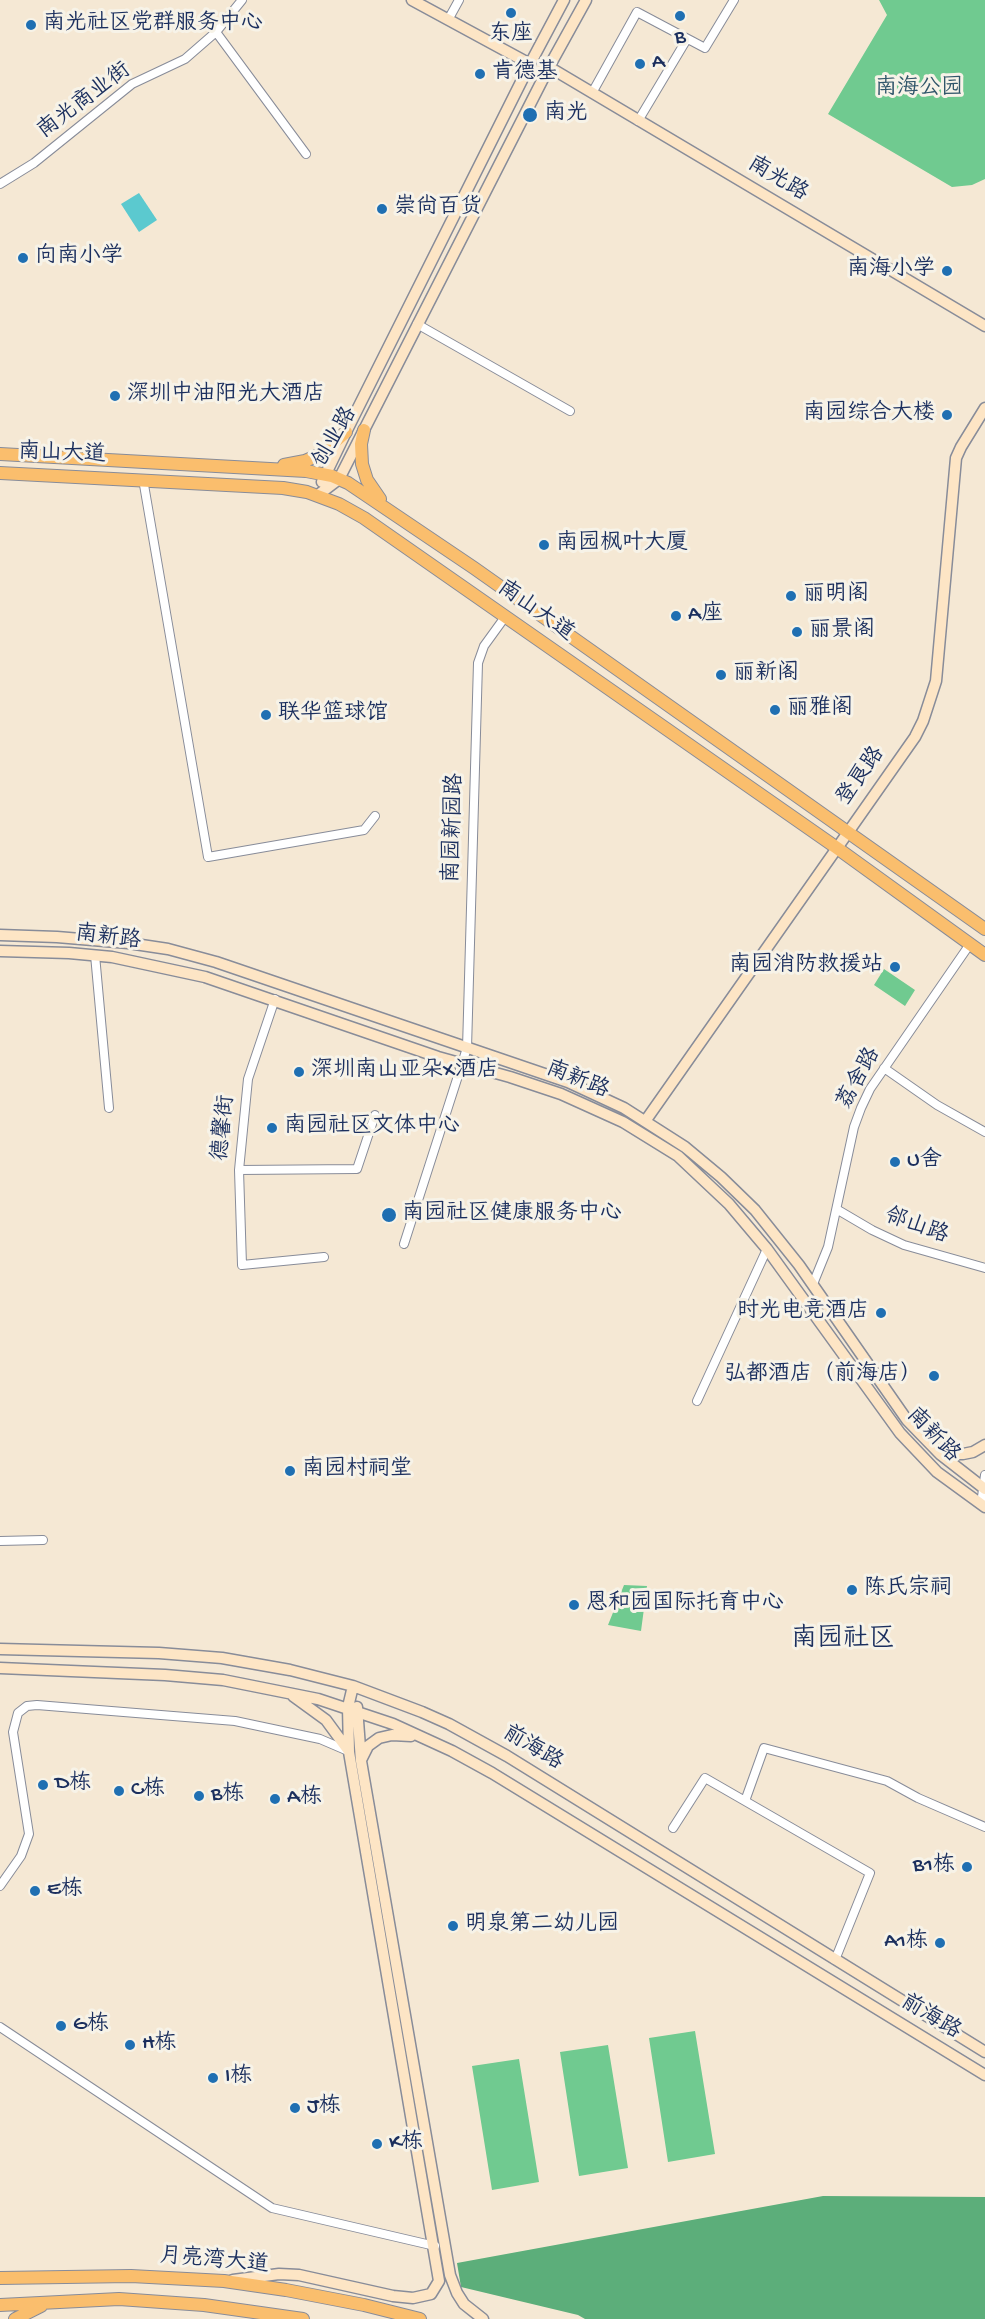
<!DOCTYPE html>
<meta charset="utf-8">
<style>
body{margin:0}
canvas{display:block;background:#f5e8d4}
</style>
<canvas width="985" height="2319"></canvas>
<script>
const ctx = document.querySelector('canvas').getContext('2d');
ctx.lineJoin = 'round';
function fillPath(path, color) { ctx.fillStyle = color; ctx.fill(path, 'evenodd'); }
const poly = rows => new Path2D(rows.map(r => 'M' + r).join(''));
function stroke(path, color, width, dash) { ctx.strokeStyle = color; ctx.lineWidth = width; ctx.lineCap = dash ? 'butt' : 'round'; ctx.setLineDash(dash || []); ctx.stroke(path); }
function label(font, color, halo, rows, align = 'center') {
  ctx.font = font + ' "Gochi Hand","LXGW WenKai TC",sans-serif'; ctx.lineWidth = 6; ctx.setLineDash([]); ctx.textBaseline = 'middle'; ctx.strokeStyle = halo; ctx.fillStyle = color; for (const [text, x, y, turn = 0] of rows) {
    ctx.save(); ctx.translate(x, y); ctx.rotate((+turn || 0) * Math.PI / 180); ctx.textAlign = isNaN(turn) ? turn : align; if (halo) ctx.strokeText(text, 0, 0); ctx.fillText(text, 0, 0); ctx.restore();
  }
}
const green = poly([
 [879,0,985,0,985,179,972,185,952,187,828,114,887,15],
 [884,969,915,990,905,1006,874,985],
 [624,1585,647,1586,641,1631,608,1625],
 [695,2031,715,2154,668,2162,649,2038],
 [608,2045,628,2168,579,2176,560,2052],
 [519,2059,539,2182,492,2190,472,2066]
]);
const forest = poly([
 [823,2196,985,2197,985,2319,585,2319,578,2315,461,2287,457,2263]
]);
const water = poly([
 [139,193,157,220,139,232,121,204]
]);
const street = poly([
 [448,20,459,0],
 [216,32,306,154],
 [592,93,637,12,705,48,734,0],
 [638,121,687,39],
 [0,184,34,163,132,84,185,59,216,32,242,0],
 [417,324,570,411],
 [143,479,208,857,364,830,375,816],
 [95,955,109,1108],
 [275,999,248,1079,239,1170,242,1265,324,1257],
 [884,1068,937,1105,985,1132],
 [239,1170,357,1169,375,1115],
 [838,1210,872,1230,904,1245,985,1268],
 [404,1244,467,1048,478,663,484,646,505,617],
 [813,1284,828,1247,854,1127,861,1108,870,1089,970,944],
 [697,1401,767,1249],
 [981,1504,985,1475],
 [0,1541,43,1540],
 [745,1801,870,1873,835,1960],
 [673,1828,705,1778,745,1801,764,1748,887,1781,918,1798,985,1827],
 [0,1886,21,1856,29,1834,13,1732,18,1713,27,1706,37,1705,235,1721,320,1739,348,1751],
 [0,2027,272,2208,435,2246]
]);
const secondary = poly([
 [412,0,530,64],
 [549,67,985,326],
 [322,482,346,432,530,64,564,0],
 [318,495,339,479,549,67,586,0],
 [0,935,57,937,128,943,168,949,216,962,568,1082,624,1108,685,1147,721,1177,755,1210,799,1265,907,1420,940,1454,985,1489],
 [0,951,69,953,112,957,205,977,438,1057,510,1077,561,1094,623,1122,678,1156,729,1204,767,1249,900,1433,937,1472,985,1507],
 [646,1120,915,737,923,721,936,681,956,458,961,447,985,408],
 [940,1454,963,1454,973,1452,985,1445],
 [0,1649,159,1653,222,1658,290,1670,353,1686,422,1712,449,1724,507,1756,985,2052],
 [0,1668,165,1675,223,1680,318,1699,393,1724,452,1751,492,1773,985,2075],
 [293,1696,326,1720,348,1750],
 [357,1707,361,1761,450,2275,457,2293,464,2304,483,2319],
 [361,1760,368,1746,379,1738,392,1735,411,1736],
 [233,2280,279,2274,299,2275,393,2296,413,2298,431,2294,439,2281,349,1752,348,1707,353,1686]
]);
const primary = poly([
 [364,430,361,444,362,464,367,480,380,499],
 [0,454,306,471,332,476,348,483,474,568,985,929],
 [284,465,305,461,321,454,346,432],
 [0,473,283,488,307,492,339,504,364,518,837,848,985,955],
 [0,2278,131,2276,224,2281,286,2290,364,2305,420,2319],
 [0,2305,119,2299,204,2305,303,2319],
 [15,2319,41,2306]
]);
const markers = [
 [511,13,6,"#1f6fb2"],
 [680,16,6,"#1f6fb2"],
 [31,25,6,"#1f6fb2"],
 [640,64,6,"#1f6fb2"],
 [480,74,6,"#1f6fb2"],
 [530,115,8,"#1f6fb2"],
 [382,209,6,"#1f6fb2"],
 [23,258,6,"#1f6fb2"],
 [947,271,6,"#1f6fb2"],
 [115,396,6,"#1f6fb2"],
 [947,415,6,"#1f6fb2"],
 [544,545,6,"#1f6fb2"],
 [791,596,6,"#1f6fb2"],
 [676,616,6,"#1f6fb2"],
 [797,632,6,"#1f6fb2"],
 [721,675,6,"#1f6fb2"],
 [775,710,6,"#1f6fb2"],
 [266,715,6,"#1f6fb2"],
 [895,967,6,"#1f6fb2"],
 [299,1072,6,"#1f6fb2"],
 [272,1128,6,"#1f6fb2"],
 [895,1162,6,"#1f6fb2"],
 [389,1215,8,"#1f6fb2"],
 [881,1313,6,"#1f6fb2"],
 [934,1376,6,"#1f6fb2"],
 [290,1471,6,"#1f6fb2"],
 [852,1590,6,"#1f6fb2"],
 [574,1605,6,"#1f6fb2"],
 [43,1785,6,"#1f6fb2"],
 [119,1791,6,"#1f6fb2"],
 [199,1796,6,"#1f6fb2"],
 [275,1799,6,"#1f6fb2"],
 [967,1867,6,"#1f6fb2"],
 [35,1891,6,"#1f6fb2"],
 [453,1926,6,"#1f6fb2"],
 [940,1943,6,"#1f6fb2"],
 [61,2026,6,"#1f6fb2"],
 [130,2045,6,"#1f6fb2"],
 [213,2078,6,"#1f6fb2"],
 [295,2108,6,"#1f6fb2"],
 [377,2144,6,"#1f6fb2"]
];
const poiNames = [
 ["南光社区党群服务中心",43,25],
 ["东座",511,36,"center"],
 ["B",680,39,"center"],
 ["A",652,64],
 ["肯德基",492,74],
 ["南光",544,115],
 ["崇尚百货",394,209],
 ["向南小学",35,258],
 ["南海小学",935,271,"right"],
 ["深圳中油阳光大酒店",127,396],
 ["南园综合大楼",935,415,"right"],
 ["南园枫叶大厦",556,545],
 ["丽明阁",803,596],
 ["A座",688,616],
 ["丽景阁",809,632],
 ["丽新阁",733,675],
 ["丽雅阁",787,710],
 ["联华篮球馆",278,715],
 ["南园消防救援站",883,967,"right"],
 ["深圳南山亚朵X酒店",311,1072],
 ["南园社区文体中心",284,1128],
 ["U舍",907,1162],
 ["南园社区健康服务中心",402,1215],
 ["时光电竞酒店",869,1313,"right"],
 ["弘都酒店（前海店）",922,1376,"right"],
 ["南园村祠堂",302,1471],
 ["陈氏宗祠",864,1590],
 ["恩和园国际托育中心",586,1605],
 ["D栋",55,1785],
 ["C栋",131,1791],
 ["B栋",211,1796],
 ["A栋",287,1799],
 ["B1栋",955,1867,"right"],
 ["E栋",47,1891],
 ["明泉第二幼儿园",465,1926],
 ["A1栋",928,1943,"right"],
 ["G栋",73,2026],
 ["H栋",142,2045],
 ["I栋",225,2078],
 ["J栋",307,2108],
 ["K栋",389,2144]
];
const parkNames = [
 ["南海公园",919,90]
];
const streetNames = [
 ["南光商业街",85,102,-37],
 ["南光路",777,180,31],
 ["创业路",336,438,-60],
 ["南山大道",62,455,2],
 ["南山大道",535,612,35],
 ["登良路",862,777,-55],
 ["南园新园路",455,828,-88],
 ["南新路",108,939,7],
 ["荔舍路",860,1079,-61],
 ["南新路",577,1081,22],
 ["德馨街",225,1128,-84],
 ["邻山路",916,1227,20],
 ["南新路",932,1436,46],
 ["前海路",532,1749,31],
 ["前海路",930,2018,31],
 ["月亮湾大道",214,2262,5]
];
const quarterNames = [
 ["南园社区",843,1641]
];
fillPath(green, '#70ca90');
fillPath(forest, '#5cae7a');
fillPath(water, '#5bc9cf');
stroke(street, '#888c99', 10);
stroke(secondary, '#888c99', 13);
stroke(primary, '#888c99', 14);
stroke(street, '#fff', 8);
stroke(secondary, '#fde5c5', 10);
stroke(primary, '#fabe6d', 12);
for (const [x, y, r, color] of markers) { const dot = new Path2D(); dot.arc(x, y, r, 0, 2 * Math.PI); ctx.fillStyle = color; ctx.fill(dot); stroke(dot, '#f7f3e8', 2); }
label('22px', '#1b2f5e', '#f7f3e8', poiNames, 'left');
label('22px', '#30566a', '#f7f3e8', parkNames);
label('22px', '#1b2f5e', '#f7f3e8', streetNames);
label('26px', '#1b2f5e', '#f7f3e8', quarterNames);
</script>
